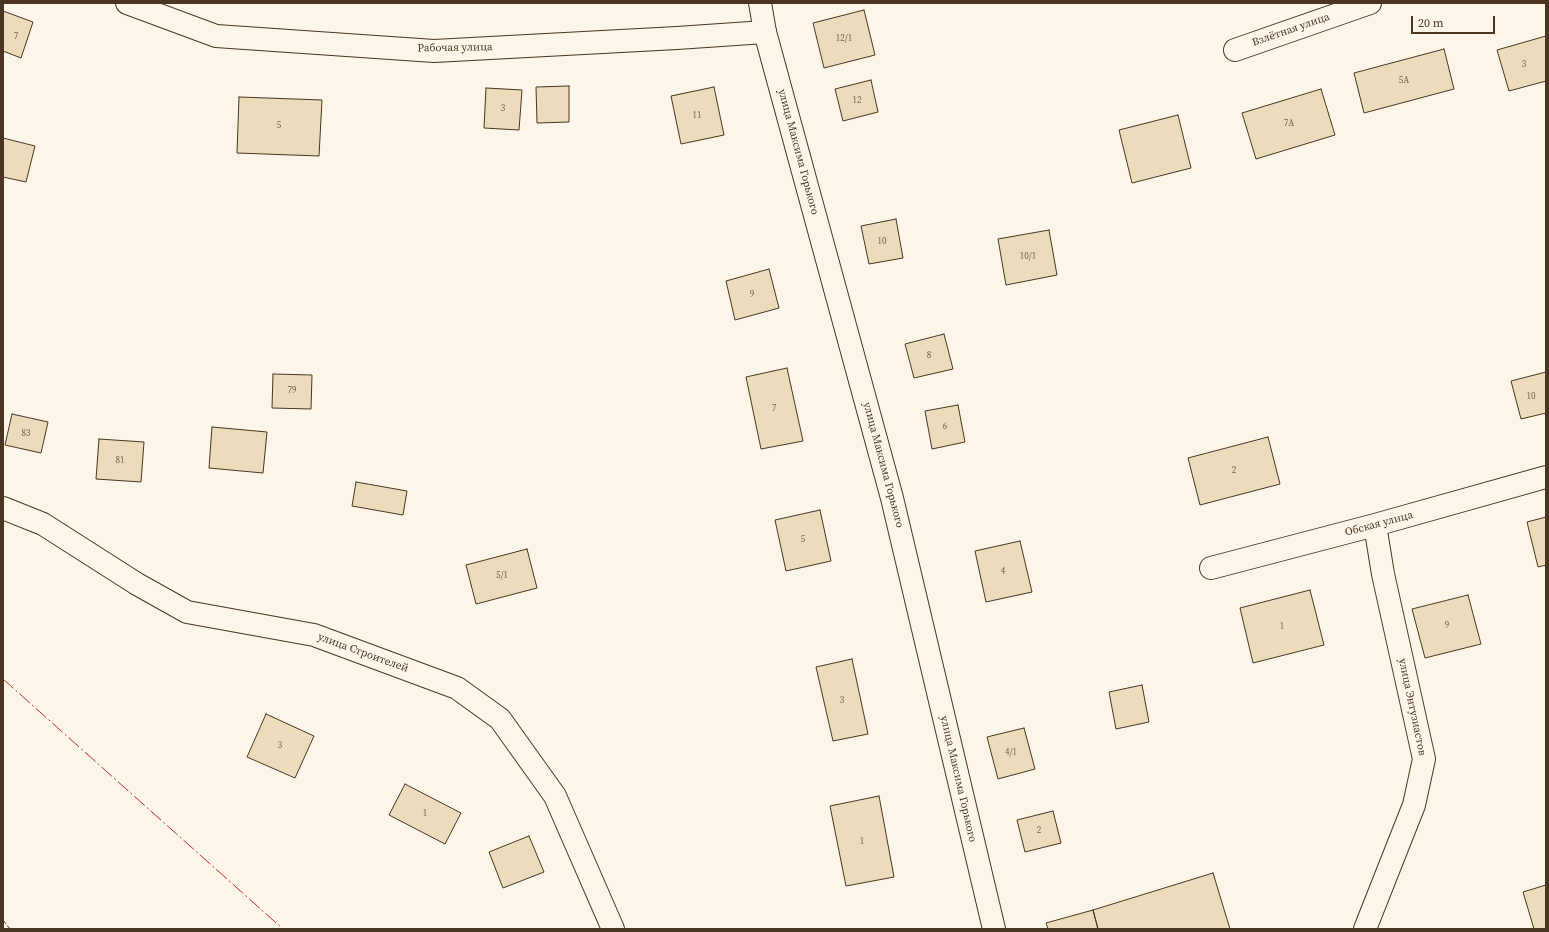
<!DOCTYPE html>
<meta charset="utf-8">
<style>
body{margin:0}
#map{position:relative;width:1549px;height:932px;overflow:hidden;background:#fbf6e9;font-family:"Source Serif 4",serif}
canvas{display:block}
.frame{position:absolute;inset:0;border:4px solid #4a3520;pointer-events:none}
.scale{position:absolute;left:1411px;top:16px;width:84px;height:18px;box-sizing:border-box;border:2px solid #4a3520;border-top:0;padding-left:5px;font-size:12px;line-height:14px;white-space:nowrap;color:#4a3520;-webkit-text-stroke:3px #fbf6e9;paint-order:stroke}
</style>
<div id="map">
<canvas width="1549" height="932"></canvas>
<div class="frame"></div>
<div class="scale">20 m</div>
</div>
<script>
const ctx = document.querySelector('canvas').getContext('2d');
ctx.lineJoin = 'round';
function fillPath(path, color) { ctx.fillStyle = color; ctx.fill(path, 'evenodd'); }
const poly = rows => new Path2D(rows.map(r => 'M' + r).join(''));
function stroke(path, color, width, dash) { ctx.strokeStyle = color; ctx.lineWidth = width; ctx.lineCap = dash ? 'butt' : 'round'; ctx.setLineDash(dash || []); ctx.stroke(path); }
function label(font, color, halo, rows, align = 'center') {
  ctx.font = font + ' "Source Serif 4",serif'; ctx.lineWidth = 3; ctx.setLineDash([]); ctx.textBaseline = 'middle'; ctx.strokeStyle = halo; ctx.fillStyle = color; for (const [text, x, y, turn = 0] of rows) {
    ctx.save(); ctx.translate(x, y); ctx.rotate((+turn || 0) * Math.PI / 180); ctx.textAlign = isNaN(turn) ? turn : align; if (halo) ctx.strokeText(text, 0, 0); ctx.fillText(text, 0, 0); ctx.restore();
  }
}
const building = poly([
 [864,10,875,55,824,68,813,23,864,10],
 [3,11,33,22,21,58,3,51,3,11],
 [1546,36,1546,81,1509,91,1497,50,1546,36],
 [1444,49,1454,89,1364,113,1354,73,1444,49],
 [871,80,878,112,843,121,835,89,871,80],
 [569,86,569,122,537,123,536,87,569,86],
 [714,87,724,135,681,144,671,96,714,87],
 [486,88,522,90,519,130,484,128,486,88],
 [1321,89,1335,135,1256,159,1242,113,1321,89],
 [239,97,322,100,319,156,237,153,239,97],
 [1178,115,1191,168,1132,183,1119,130,1178,115],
 [3,138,35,146,26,182,3,177,3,138],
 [896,219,903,258,869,264,861,226,896,219],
 [1049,230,1057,275,1006,285,998,239,1049,230],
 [769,269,779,308,735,320,726,281,769,269],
 [944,334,953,369,914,378,905,344,944,334],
 [787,368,803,441,761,449,746,377,787,368],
 [1546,372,1546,413,1521,419,1511,381,1546,372],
 [273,374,312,375,311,409,272,408,273,374],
 [958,405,965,442,932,449,925,411,958,405],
 [12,414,48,422,41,453,5,445,12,414],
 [212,427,267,432,263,473,209,468,212,427],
 [1268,437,1280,484,1200,505,1188,458,1268,437],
 [99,439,144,442,141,482,96,479,99,439],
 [356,482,407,491,403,515,352,506,356,482],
 [820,510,831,561,786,571,775,520,820,510],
 [1546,517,1546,565,1538,567,1527,522,1546,517],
 [1020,541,1032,592,986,602,975,551,1020,541],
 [527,549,537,588,476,604,466,565,527,549],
 [1310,590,1324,645,1253,663,1240,608,1310,590],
 [1468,595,1481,644,1425,658,1412,609,1468,595],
 [852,659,868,734,833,741,816,667,852,659],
 [1142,685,1149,722,1116,729,1109,692,1142,685],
 [266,714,314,736,295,778,247,757,266,714],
 [1024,728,1035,769,998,779,987,737,1024,728],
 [405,784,461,813,445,844,389,815,405,784],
 [879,796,894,877,846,886,830,806,879,796],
 [1053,811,1061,843,1025,852,1017,820,1053,811],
 [529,836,544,872,503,888,489,852,529,836],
 [1213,873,1230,929,1098,929,1093,910,1213,873],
 [1546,885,1546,929,1534,929,1523,892,1546,885],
 [1093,910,1098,929,1048,929,1046,923,1093,910]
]);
const street = poly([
 [127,3,216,36,434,51,677,38,765,32],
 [1235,50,1370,3],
 [3,508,43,524,137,584,187,612,314,635,457,688,500,719,555,796,613,929],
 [1211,568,1375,525,1546,477],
 [1365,929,1414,805,1424,759,1383,574,1375,525]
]);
const secondary = poly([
 [760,3,765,32,892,498,994,929]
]);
const fence = poly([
 [3,920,10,929]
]);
const power = poly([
 [3,679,283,929]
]);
const numberNames = [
 ["7",16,37],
 ["12/1",844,39],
 ["3",1524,65],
 ["5А",1404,81],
 ["12",857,101],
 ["3",503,109],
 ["11",697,116],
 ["7А",1289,124],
 ["5",279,126],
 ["10",882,242],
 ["10/1",1028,257],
 ["9",752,295],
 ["8",929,356],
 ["79",292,391],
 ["10",1531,397],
 ["7",774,409],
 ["6",945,427],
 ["83",26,434],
 ["81",120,461],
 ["2",1234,471],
 ["5",803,540],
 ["4",1003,572],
 ["5/1",502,576],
 ["9",1447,626],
 ["1",1282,627],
 ["3",842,701],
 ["3",280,746],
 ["4/1",1011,753],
 ["1",425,814],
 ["2",1039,831],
 ["1",862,842]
];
const streetNames = [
 ["Взлётная улица",1291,30,-19],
 ["Рабочая улица",455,48,-1],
 ["улица Максима Горького",798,152,75],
 ["улица Максима Горького",883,465,75],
 ["Обская улица",1379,524,-15],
 ["улица Строителей",363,653,20],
 ["улица Энтузиастов",1412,707,78],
 ["улица Максима Горького",958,779,77]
];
fillPath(building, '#ecdcbc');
stroke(building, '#4a3520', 1);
stroke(street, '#4a3520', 24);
stroke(secondary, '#4a3520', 24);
stroke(street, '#fbf6e9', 22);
stroke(secondary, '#fbf6e9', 22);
stroke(fence, '#4a3520', 1, [5, 2]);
stroke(power, '#c62828', 1, [14, 3, 2, 3]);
label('9px', '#725f47', null, numberNames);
label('11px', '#4a3520', '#fbf6e9', streetNames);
</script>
